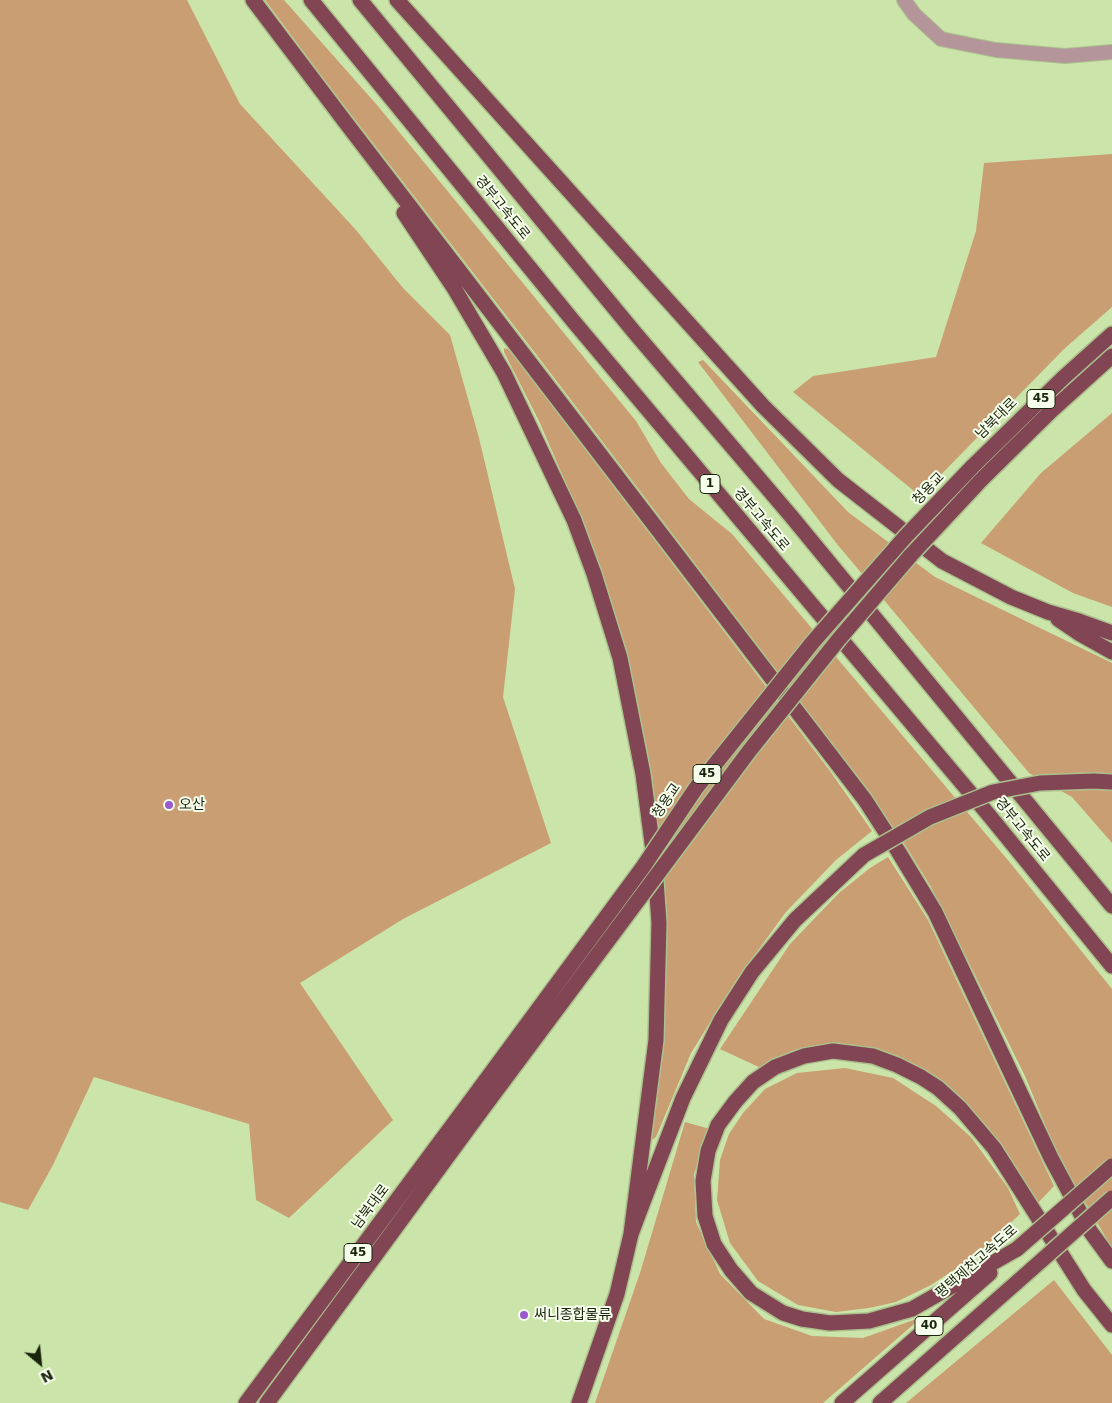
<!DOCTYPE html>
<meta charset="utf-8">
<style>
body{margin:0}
#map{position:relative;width:1112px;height:1403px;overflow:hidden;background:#cbe4a9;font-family:"DejaVu Sans",sans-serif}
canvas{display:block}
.north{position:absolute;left:15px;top:1338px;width:50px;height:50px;-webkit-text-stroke:4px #f6feec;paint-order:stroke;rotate:152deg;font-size:14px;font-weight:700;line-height:20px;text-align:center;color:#1b240d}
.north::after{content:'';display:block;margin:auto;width:18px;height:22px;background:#1b240d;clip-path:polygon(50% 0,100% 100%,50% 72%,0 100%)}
</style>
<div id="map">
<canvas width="1112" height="1403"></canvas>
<div class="north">N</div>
</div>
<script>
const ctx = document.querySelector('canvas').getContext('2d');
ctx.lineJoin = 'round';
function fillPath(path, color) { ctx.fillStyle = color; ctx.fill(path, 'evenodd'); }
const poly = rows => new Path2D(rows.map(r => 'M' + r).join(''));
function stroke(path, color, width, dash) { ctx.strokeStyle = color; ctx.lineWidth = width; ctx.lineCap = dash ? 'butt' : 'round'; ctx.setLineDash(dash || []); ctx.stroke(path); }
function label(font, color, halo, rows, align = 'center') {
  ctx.font = font + ' "DejaVu Sans","Noto Sans KR",sans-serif'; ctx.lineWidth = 4; ctx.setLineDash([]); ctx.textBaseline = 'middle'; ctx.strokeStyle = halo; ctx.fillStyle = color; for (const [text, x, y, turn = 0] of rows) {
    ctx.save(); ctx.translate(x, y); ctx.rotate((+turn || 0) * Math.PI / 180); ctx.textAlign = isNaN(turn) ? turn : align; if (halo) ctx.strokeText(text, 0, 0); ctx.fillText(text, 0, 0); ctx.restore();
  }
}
const green = poly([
 [0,0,187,0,240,104,356,230,403,288,450,335,479,438,515,589,503,697,551,843,403,919,300,983,393,1120,289,1218,256,1200,249,1124,94,1077,53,1165,28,1210,0,1202],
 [265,0,284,0,377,105,636,421,661,463,689,499,732,534,1012,865,1112,989,1112,1248,1058,1156,1025,1076,970,965,931,887,904,843,839,753,539,358,329,86],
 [1112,154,1112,307,1064,349,920,496,793,392,813,376,936,357,976,231,984,163],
 [504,348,510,350,830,771,872,831,836,860,786,912,737,979,691,1053,656,1137,652,1140,650,1135,662,1029,667,932,641,725,614,613,582,520,539,421,504,352],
 [703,360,848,512,935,577,1112,663,1112,843,1072,797,1029,773,837,544,698,362],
 [1112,413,1112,607,1073,593,981,543,1041,473],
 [888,857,928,920,1054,1186,1037,1204,909,1063,857,1046,816,1046,763,1069,720,1049,790,944,839,893,870,868],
 [845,1068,893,1078,936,1106,971,1137,1008,1188,1020,1214,986,1246,963,1264,931,1285,896,1302,869,1308,836,1312,798,1305,758,1281,730,1243,717,1200,720,1160,729,1134,743,1113,765,1089,797,1073],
 [685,1122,710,1129,694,1174,696,1222,720,1274,764,1319,812,1336,863,1338,922,1317,823,1403,595,1403,640,1273],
 [1054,1280,1112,1355,1112,1403,906,1403]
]);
const minor = poly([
 [904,0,914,14,941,39,996,50,1065,56,1112,52]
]);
const highway = poly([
 [253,0,343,119,865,800,898,851,935,912,1051,1158,1090,1231,1112,1261],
 [311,0,574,322,988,814,1112,966],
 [360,0,635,333,791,516,1112,906],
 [397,0,763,406,838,480,942,561,1011,597,1048,612,1079,621,1112,633],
 [404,213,454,288,504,373,574,520,594,574,620,658,643,774,655,866,659,923,656,1040,631,1234],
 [972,467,1063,378,1112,334],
 [982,479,1051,411,1112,356],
 [1058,619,1080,634,1112,652],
 [1017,1249,912,1309,869,1321,830,1323,802,1319,783,1313,751,1293,731,1270,714,1244,705,1216,703,1181,708,1151,718,1125,735,1102,753,1082,775,1067,804,1056,833,1051,873,1056,897,1065,921,1077,938,1088,960,1108,994,1148,1084,1290,1112,1325],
 [246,1403,469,1103],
 [267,1403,481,1111],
 [579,1403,617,1294,631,1234,640,1210,683,1098,721,1020,752,972,795,920,864,855],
 [842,1403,990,1273],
 [880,1403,1033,1268]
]);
const highwayBridge = poly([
 [864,855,930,817,993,792,1040,783,1094,781,1112,782],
 [469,1103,643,867,696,788,812,643,906,536,972,467],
 [481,1111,750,750,839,639,911,555,982,479],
 [1017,1249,1112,1166],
 [1033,1268,1112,1198]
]);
const markers = [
 [169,805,5,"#9959cf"],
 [524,1315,5,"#9959cf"]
];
const shields = [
 [1041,399,28],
 [710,484,20],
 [707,774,28],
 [358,1253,28],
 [929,1326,28]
];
const shieldNames = [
 ["45",1041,399],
 ["1",710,484],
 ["45",707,774],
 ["45",358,1253],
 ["40",929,1326]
];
const streetNames = [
 ["경부고속도로",502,208,51],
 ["남북대로",997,419,-45],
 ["청용교",929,489,-46],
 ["경부고속도로",761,520,50],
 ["청용교",667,801,-56],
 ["경부고속도로",1022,830,51],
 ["남북대로",371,1207,-53],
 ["평택제천고속도로",977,1262,-41]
];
const poiNames = [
 ["오산",179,805],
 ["써니종합물류",534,1315]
];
fillPath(green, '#c99e73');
stroke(minor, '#abc18d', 16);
stroke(highway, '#abc18d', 18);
stroke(minor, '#b4959a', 14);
stroke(highway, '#814553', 15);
stroke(highwayBridge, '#abc18d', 18, []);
stroke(highwayBridge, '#814553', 15);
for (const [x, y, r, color] of markers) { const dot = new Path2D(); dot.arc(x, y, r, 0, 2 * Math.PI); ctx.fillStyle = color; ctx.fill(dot); stroke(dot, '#f6feec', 2); }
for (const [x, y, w] of shields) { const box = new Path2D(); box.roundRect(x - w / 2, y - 9.5, w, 19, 4); ctx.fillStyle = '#f6feec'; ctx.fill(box); stroke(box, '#1b240d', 1); }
label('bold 12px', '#1b240d', null, shieldNames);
label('14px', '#1b240d', '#f6feec', streetNames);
label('14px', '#1b240d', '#f6feec', poiNames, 'left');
</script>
